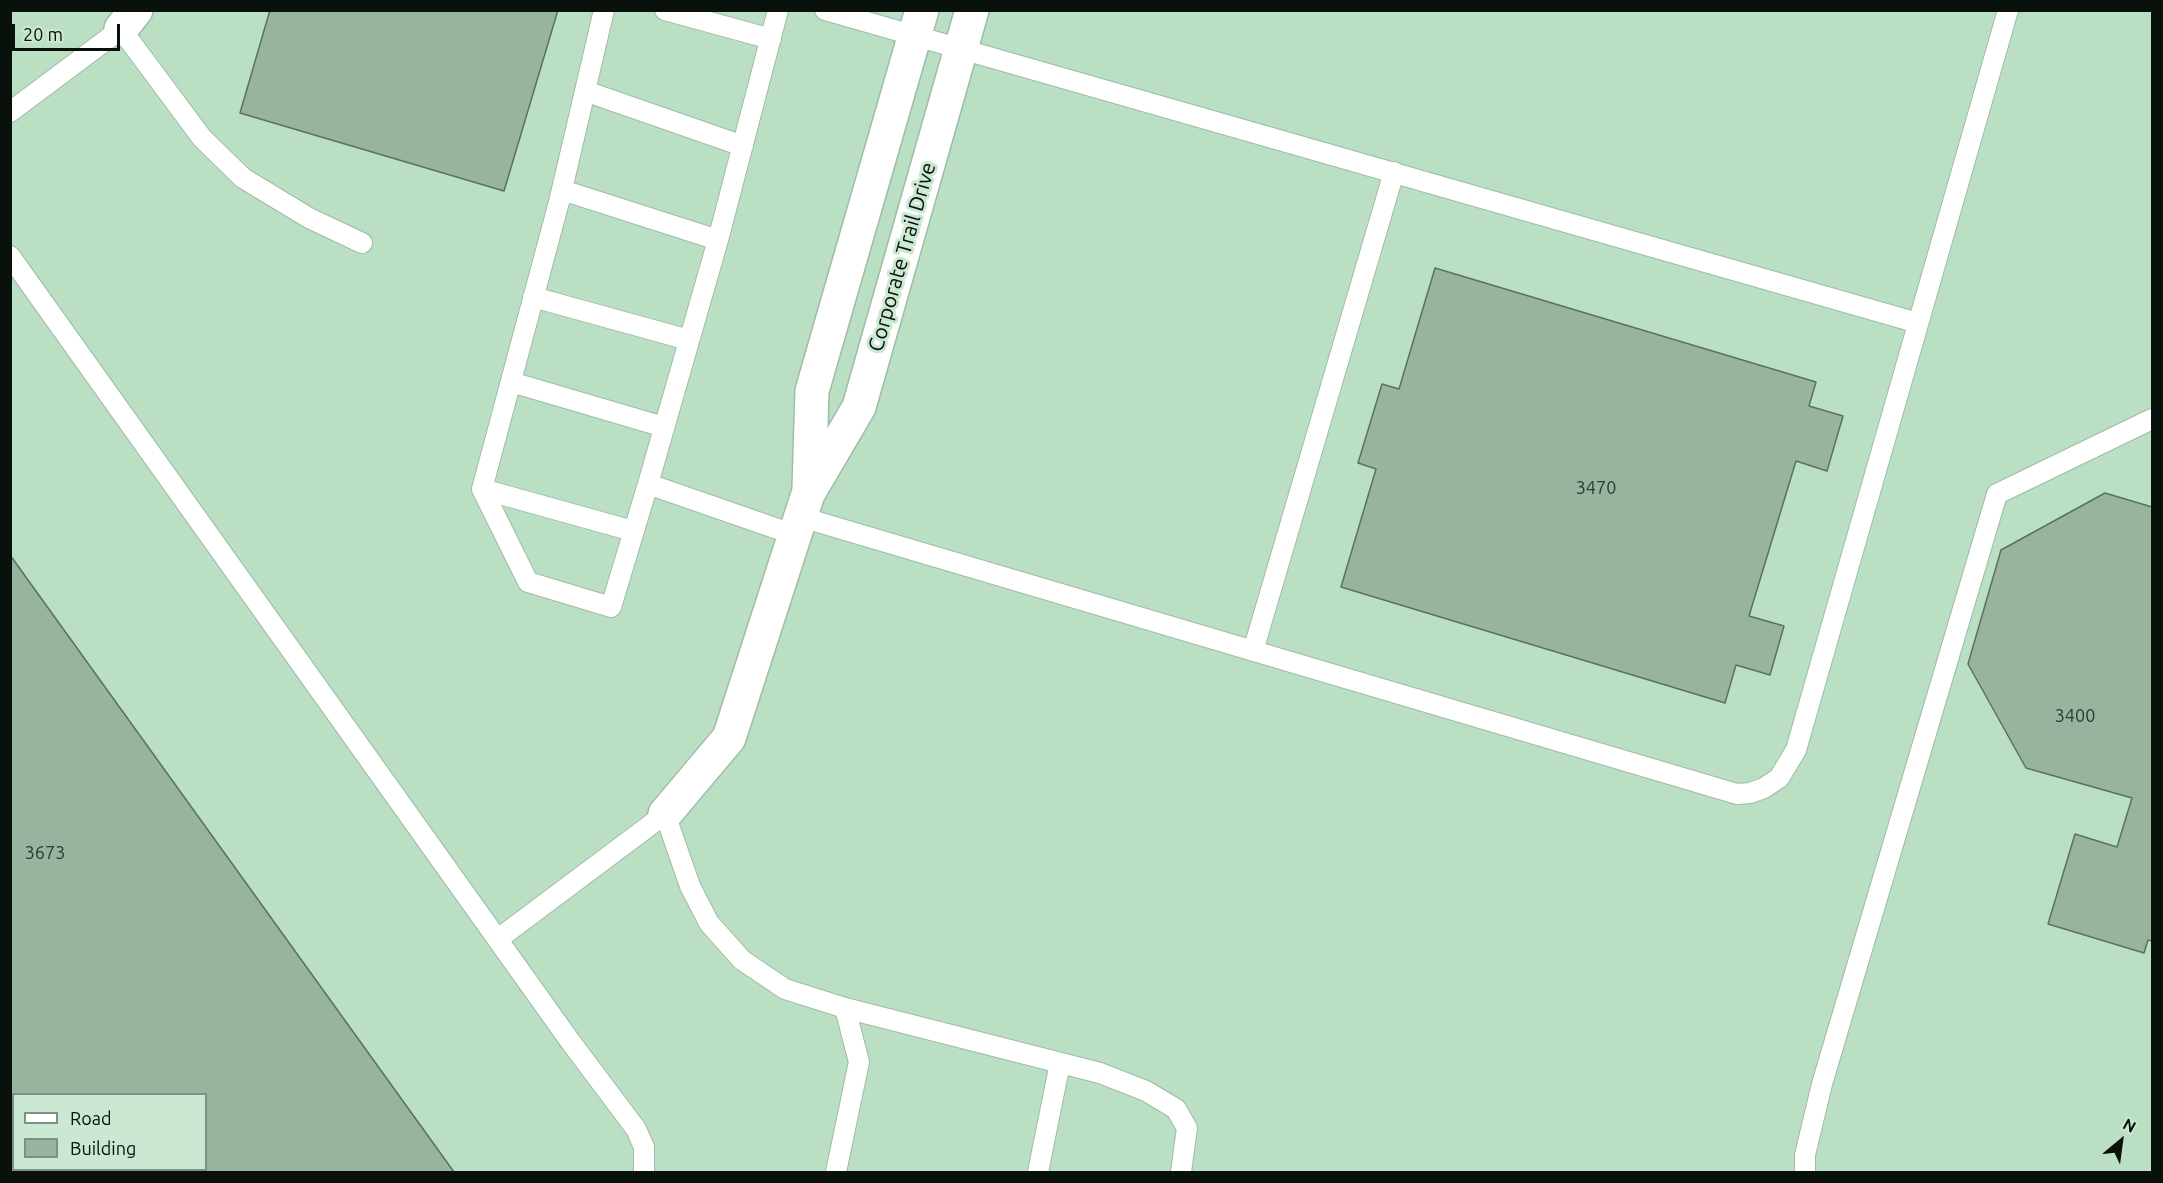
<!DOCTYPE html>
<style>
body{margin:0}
#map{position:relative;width:2163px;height:1183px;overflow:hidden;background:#cbe8d2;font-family:Ubuntu,sans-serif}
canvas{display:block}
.frame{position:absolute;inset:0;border:12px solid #08120a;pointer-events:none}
.legend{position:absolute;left:12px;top:1093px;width:195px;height:78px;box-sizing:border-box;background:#cbe8d2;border:2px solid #7d9282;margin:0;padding:8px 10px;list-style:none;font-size:18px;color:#08120a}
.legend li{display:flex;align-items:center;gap:12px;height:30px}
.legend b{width:30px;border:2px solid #7d9282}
.north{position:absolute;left:2091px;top:1111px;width:60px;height:60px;-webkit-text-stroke:4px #cbe8d2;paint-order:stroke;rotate:29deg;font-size:16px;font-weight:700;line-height:24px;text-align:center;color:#08120a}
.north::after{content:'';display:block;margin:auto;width:21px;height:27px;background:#08120a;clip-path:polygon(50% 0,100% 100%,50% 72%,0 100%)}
.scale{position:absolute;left:12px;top:24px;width:108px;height:27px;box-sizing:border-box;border:3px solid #08120a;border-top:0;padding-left:8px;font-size:18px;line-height:21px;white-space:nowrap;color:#08120a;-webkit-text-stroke:4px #cbe8d2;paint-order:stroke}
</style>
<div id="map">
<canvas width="2163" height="1183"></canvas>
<div class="frame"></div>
<ul class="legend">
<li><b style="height:8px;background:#fff"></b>Road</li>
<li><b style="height:16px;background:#98b49f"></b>Building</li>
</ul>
<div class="north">N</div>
<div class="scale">20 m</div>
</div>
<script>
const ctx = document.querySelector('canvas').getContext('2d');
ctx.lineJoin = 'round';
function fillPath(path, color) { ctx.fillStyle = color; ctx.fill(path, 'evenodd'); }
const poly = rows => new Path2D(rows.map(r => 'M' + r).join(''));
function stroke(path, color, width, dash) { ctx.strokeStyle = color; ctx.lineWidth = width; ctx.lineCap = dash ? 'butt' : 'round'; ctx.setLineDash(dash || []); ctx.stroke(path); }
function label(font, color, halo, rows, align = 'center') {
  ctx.font = font + ' Ubuntu,sans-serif'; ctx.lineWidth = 6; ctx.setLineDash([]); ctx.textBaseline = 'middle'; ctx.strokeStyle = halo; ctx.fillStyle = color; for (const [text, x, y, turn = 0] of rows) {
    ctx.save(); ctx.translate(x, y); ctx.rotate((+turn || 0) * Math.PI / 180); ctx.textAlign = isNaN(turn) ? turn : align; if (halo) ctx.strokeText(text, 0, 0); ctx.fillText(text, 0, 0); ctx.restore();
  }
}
const built = poly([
 [10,11,2152,11,2152,1172,11,1172],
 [14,1094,206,1094,206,1170,14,1170]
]);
const building = poly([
 [270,10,558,10,504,191,240,113,270,10],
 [1435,268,1816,382,1809,406,1843,416,1827,471,1796,461,1749,616,1784,626,1770,675,1736,665,1725,703,1341,587,1376,469,1358,463,1382,384,1399,389,1435,268],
 [2105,493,2152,507,2152,941,2148,940,2144,953,2048,924,2075,834,2117,847,2132,798,2026,768,1968,664,2001,550,2105,493],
 [10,555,454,1172,10,1172,10,555],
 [14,1094,206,1094,206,1170,14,1170,14,1094]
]);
const lane = poly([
 [604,10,559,202,482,489,528,582,611,607,648,484],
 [665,10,771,39],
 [778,10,718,240,648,484,795,535],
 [825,10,1918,323],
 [585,91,743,146],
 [10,112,121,29,202,138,243,178,309,218,362,243],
 [562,190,718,240],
 [10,256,570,1041,636,1129,644,1147,644,1172],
 [533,297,689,340],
 [511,382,664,427],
 [482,489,633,531],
 [801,517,1737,794,1750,793,1764,788,1779,778,1796,750,2008,10],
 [1253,651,1394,172],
 [498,939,665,814,690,886,709,923,742,960,785,989,845,1008,1100,1073,1146,1091,1176,1109,1187,1128,1181,1172],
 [836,1172,859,1062,845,1008],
 [1038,1172,1060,1063],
 [1805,1172,1805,1155,1822,1084,1997,494,2152,419]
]);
const street = poly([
 [121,29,136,10],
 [809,488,812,391,922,10],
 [665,814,729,738,808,494,859,407,972,10]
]);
const numberNames = [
 ["3470",1596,488],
 ["3400",2075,716],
 ["3673",45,853]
];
const streetNames = [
 ["Corporate Trail Drive",902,257,-74]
];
fillPath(built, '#bbdfc3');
fillPath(building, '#98b49f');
stroke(building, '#58725f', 1.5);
stroke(lane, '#9fbca6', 22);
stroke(street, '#9fbca6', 36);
stroke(lane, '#fff', 20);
stroke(street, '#fff', 33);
label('18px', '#2c3a2f', null, numberNames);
label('21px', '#08120a', '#cbe8d2', streetNames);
</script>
